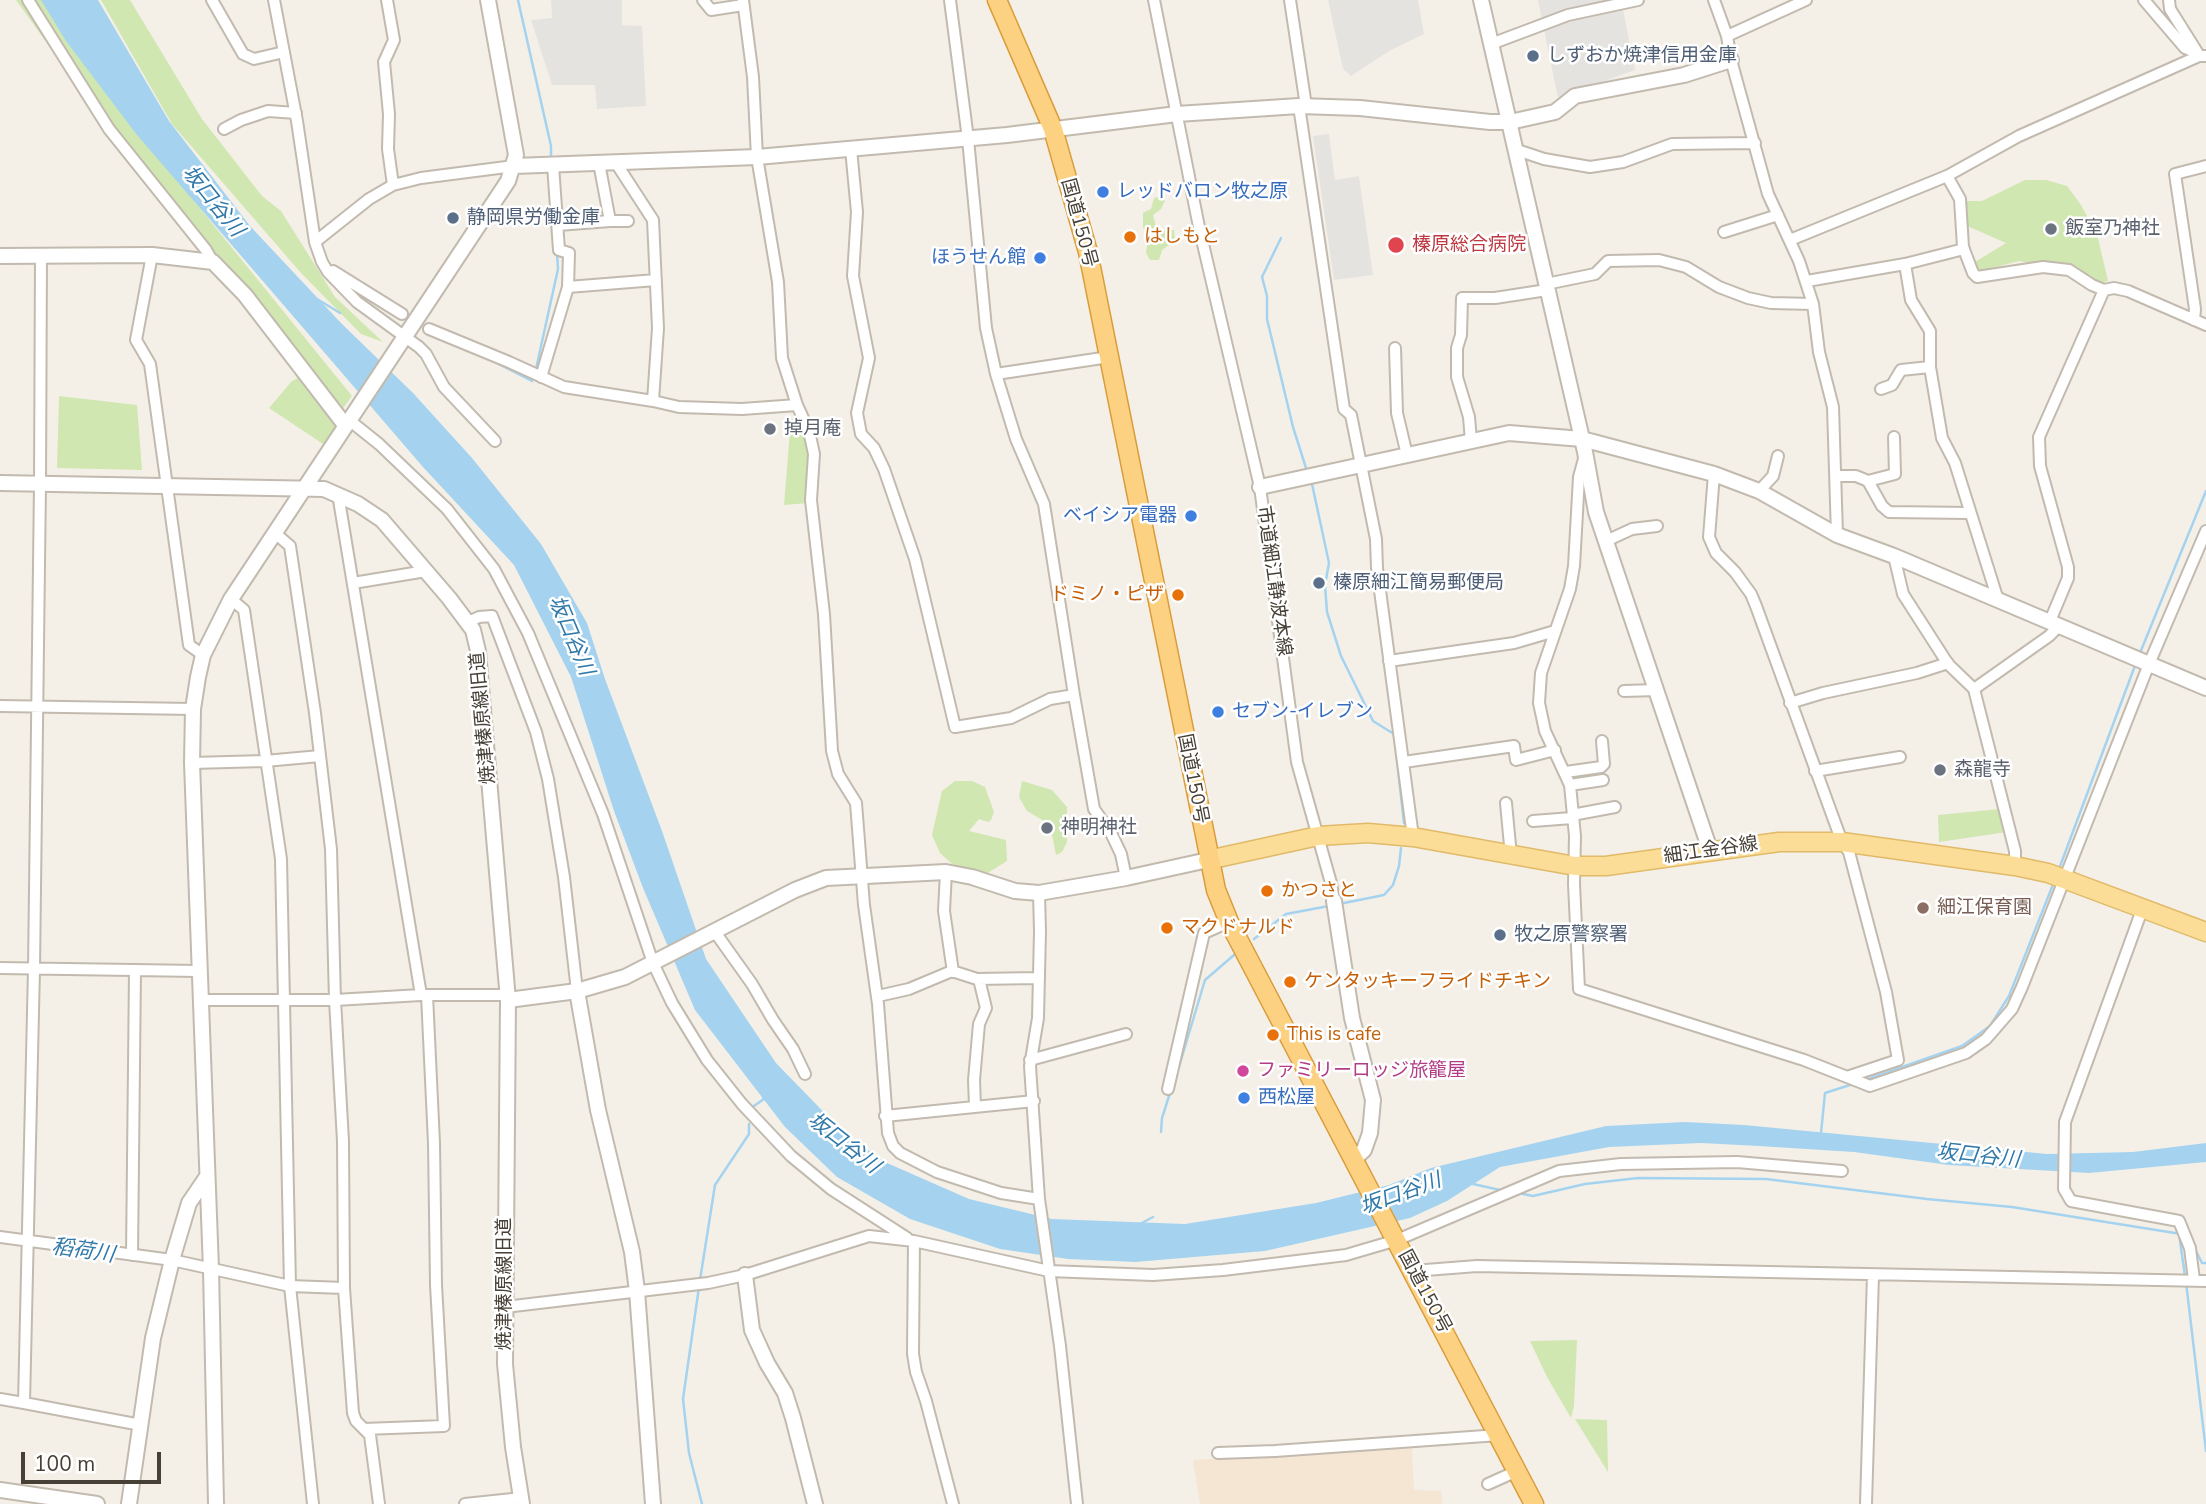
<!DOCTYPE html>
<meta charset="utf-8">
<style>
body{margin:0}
#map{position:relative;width:2206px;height:1504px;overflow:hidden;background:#f4f0e8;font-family:"Nunito Sans",sans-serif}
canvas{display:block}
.scale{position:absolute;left:21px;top:1452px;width:140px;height:32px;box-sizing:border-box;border:4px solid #474037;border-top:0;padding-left:9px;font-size:21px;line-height:24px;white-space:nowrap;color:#474037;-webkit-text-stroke:5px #fff;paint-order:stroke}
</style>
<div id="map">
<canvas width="2206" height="1504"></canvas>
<div class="scale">100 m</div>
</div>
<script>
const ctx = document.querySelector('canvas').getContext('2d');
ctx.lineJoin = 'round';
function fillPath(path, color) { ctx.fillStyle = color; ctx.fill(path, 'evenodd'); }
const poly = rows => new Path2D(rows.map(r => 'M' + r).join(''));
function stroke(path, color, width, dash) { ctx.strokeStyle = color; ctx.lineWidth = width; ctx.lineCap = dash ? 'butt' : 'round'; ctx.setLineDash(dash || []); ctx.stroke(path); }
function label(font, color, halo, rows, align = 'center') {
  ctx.font = font + ' "Nunito Sans","Noto Sans JP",sans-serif'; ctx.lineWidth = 5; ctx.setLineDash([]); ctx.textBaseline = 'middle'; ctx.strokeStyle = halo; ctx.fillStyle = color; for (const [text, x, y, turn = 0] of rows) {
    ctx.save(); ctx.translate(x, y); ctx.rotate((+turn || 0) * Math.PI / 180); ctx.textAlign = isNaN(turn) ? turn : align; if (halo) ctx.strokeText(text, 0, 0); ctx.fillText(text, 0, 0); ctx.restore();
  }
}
const commercial = poly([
 [1412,1447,1414,1490,1441,1491,1442,1504,1200,1504,1193,1460]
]);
const green = poly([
 [16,0,42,0,100,85,352,396,341,411,239,284,111,132],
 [101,0,130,0,202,119,262,196,281,211,335,297,383,342,361,334,301,273,172,124],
 [2025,180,2046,180,2067,186,2081,205,2097,234,2108,281,2092,285,2056,268,2019,261,1973,273,1975,262,2006,243,1965,225,1967,201,1982,201],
 [1162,196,1165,201,1161,209,1153,215,1157,231,1174,230,1175,241,1162,250,1159,260,1150,260,1146,253,1148,239,1143,227,1143,213,1151,209,1154,198],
 [302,375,339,423,323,444,269,408,291,382],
 [59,396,137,405,142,470,57,468],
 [791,419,800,419,810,452,808,503,784,505],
 [955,781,972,781,985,787,994,812,991,820,988,822,979,819,969,831,1006,840,1007,861,986,874,964,870,951,863,940,853,932,835,942,791],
 [1022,781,1052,790,1067,807,1067,842,1062,852,1056,855,1052,835,1044,821,1027,811,1019,797],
 [2000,809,2007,832,1939,842,1938,815],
 [1577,1340,1574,1406,1571,1418,1547,1377,1530,1341],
 [1575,1419,1607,1420,1608,1472]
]);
const parking = poly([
 [551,0,622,0,622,25,642,26,646,106,597,109,595,85,552,85,531,20,552,18],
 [1328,0,1418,0,1424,34,1389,51,1351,76,1343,69],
 [1538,0,1621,0,1635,70,1558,98],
 [1329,134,1335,180,1359,176,1373,275,1334,280,1313,136]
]);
const water = poly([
 [41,0,98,0,169,121,250,226,341,323,413,393,472,458,541,544,587,623,605,679,662,831,706,959,776,1063,846,1135,887,1163,969,1199,1052,1219,1185,1224,1316,1203,1389,1185,1431,1168,1606,1126,1685,1122,1744,1125,2047,1154,2133,1152,2206,1143,2206,1162,2089,1173,1949,1165,1854,1152,1759,1146,1701,1143,1609,1147,1500,1167,1447,1201,1410,1218,1265,1251,1135,1262,1068,1259,1000,1249,910,1219,837,1177,785,1127,695,1010,643,888,614,811,571,677,514,565,423,467,137,135,66,41]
]);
const stream = poly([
 [518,0,551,146,551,156],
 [1281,238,1262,277,1267,296,1267,319,1293,427,1306,468],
 [365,298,389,312],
 [317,299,340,313],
 [487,358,532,381,533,378],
 [536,369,558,269,557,253],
 [1312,484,1329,563,1325,585,1327,612,1341,656,1373,721,1394,734,1404,823],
 [2140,653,2206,491],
 [2059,869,2136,663],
 [1339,904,1384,895,1393,885,1399,866,1401,848],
 [1254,939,1286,914,1329,906],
 [1178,1070,1205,980,1234,955],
 [1865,1080,1962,1046,1990,1026,2009,996,2054,882],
 [751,1108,764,1099,763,1097],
 [1161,1132,1162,1118,1170,1093],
 [1821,1133,1825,1093,1853,1084],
 [1473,1184,1500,1190],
 [1518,1193,1533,1196,1585,1184,1638,1178,1766,1179,1927,1199,2012,1207,2181,1234],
 [1140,1224,1153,1217],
 [2179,1234,2185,1276],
 [2194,1247,2202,1263,2206,1263],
 [700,1280,715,1185,749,1134,749,1124],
 [2186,1282,2206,1451],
 [699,1287,683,1399,689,1453,702,1504]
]);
const minor = poly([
 [28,0,109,129,206,250,213,262],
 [212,0,243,54,254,59,284,52],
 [274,0,297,121,315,242,322,262,328,272,357,302,419,347,426,354,444,387,495,441],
 [387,0,394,40,384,62,389,114,388,149,393,185],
 [703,0,711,10,743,5],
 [743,0,753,77,757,157,778,282,782,358,797,405,809,431,814,454,811,500,824,614,832,751,838,774,856,803,864,905,878,1004,888,1133,893,1146,900,1153,937,1172,1001,1193,1039,1199],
 [950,0,968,139,986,328,996,374,1016,439,1044,504,1074,695,1094,809,1111,833,1121,854,1126,878],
 [1154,0,1199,227,1260,487,1297,762,1331,883,1334,901],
 [1290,0,1306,106],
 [1714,0,1727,36,1731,60,1768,194,1799,261,1813,304,1819,352,1833,407,1837,535],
 [2144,0,2185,48,2197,53],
 [2169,0,2170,9,2197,52],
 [1727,36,1806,0],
 [1491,44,1568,15,1638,0],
 [1299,106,1344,409,1351,415,1376,539,1377,568,1413,837],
 [224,129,241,120,268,111,296,113],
 [851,149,857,212,853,276,869,358,857,413,861,434,874,448,884,469,915,559,955,727,1011,718,1050,699,1074,695],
 [1517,150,1544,159,1590,167,1623,162,1672,144,1755,143],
 [599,163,610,221,628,221],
 [616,163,653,220,658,328,653,401],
 [1947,176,1960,199,1963,247,1973,273,1977,277,2043,267,2069,270,2092,285,2104,290,2114,288,2128,291,2206,325],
 [558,225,610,221],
 [1724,232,1778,215],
 [1790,240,1947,176,2019,136,2199,56,2206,56],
 [315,242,369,199,393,185,421,178,514,166],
 [152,255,136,340,150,364,189,645,203,655],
 [41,256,40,484,34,969,24,1403,141,1425],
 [1905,264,1911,300,1930,331,1930,367,1942,438,1955,463,1998,600],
 [333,271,402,314],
 [1807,281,1905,264,1964,249],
 [1546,284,1595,274,1608,261,1659,260,1686,267,1719,287,1748,298,1771,303,1813,304],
 [568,287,656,280],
 [2194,320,2195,309,2175,174,2206,166],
 [429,329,509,362,564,387,653,401,679,407,742,409,797,405],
 [1395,348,1397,413,1407,455],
 [996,374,1109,357],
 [541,377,568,287,569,253,559,250,553,165],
 [1881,389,1892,385,1901,370,1930,367],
 [349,420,379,444,447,509,494,569,528,633,603,814,653,963,672,1003,707,1060,742,1104,791,1156,831,1189,907,1238],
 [1471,441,1469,417,1457,377,1457,348,1461,335,1462,298,1495,298,1547,290],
 [1585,455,1579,477,1574,566,1570,589,1541,673,1539,703,1545,731,1570,785,1575,836,1574,884,1579,989,1804,1060,1870,1086,1966,1053,1986,1039,2012,1009,2022,987,2149,664,2206,531],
 [1714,474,1709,537,1716,553,1735,572,1751,594,1756,606,1842,842,1849,852,1886,992,1898,1060,1847,1077],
 [1836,476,1856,476,1868,481,1882,506,1889,512,1969,513],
 [1868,481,1895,474,1894,437],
 [1759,491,1773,476,1778,456],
 [338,494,421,995],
 [275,533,290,546,315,713,331,849,335,1000,343,1141,344,1288,353,1413,356,1421,370,1435,379,1504],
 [1606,541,1632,529,1657,526],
 [1894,556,1903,594,1948,664,1974,689,2015,851,2015,866],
 [353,583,426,571],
 [231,599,244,610,281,859,290,1286,313,1504],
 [2050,621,2068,578,2068,567,2040,466,2039,437,2104,290],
 [468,622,479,617,492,616,536,732,548,779,564,877,577,991],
 [1389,661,1514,643,1555,631],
 [1974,689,2049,636,2059,626],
 [1624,691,1656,690],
 [1790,703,1823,693,1917,673,1948,663],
 [0,706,193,709],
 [1404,762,1514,746,1516,760,1555,750],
 [192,763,265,761,320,756],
 [1815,771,1900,757],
 [1566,772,1601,767,1604,764,1602,741],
 [1570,785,1603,780],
 [1506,803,1511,856],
 [1572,815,1615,807],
 [1533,821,1572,818],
 [946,872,944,911,953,972],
 [1039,893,1040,931,1038,1018,1030,1066,1039,1199,1060,1346,1077,1504],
 [2143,907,2065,1122,2064,1189,2071,1201,2179,1221,2190,1248,2194,1280],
 [715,932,752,984,773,1020,793,1049,805,1074],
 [0,968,199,971],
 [878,996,909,989,952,971,977,979,1038,978],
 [202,1000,335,1000,421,995,508,995],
 [1030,1060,1126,1034],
 [1168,1089,1204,933,1229,922],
 [975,1106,974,1080,979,1024,986,1008,979,979],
 [885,1116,1034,1101],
 [0,1237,172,1260,290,1286,344,1288],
 [914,1241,913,1354,916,1372,926,1401,953,1504],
 [132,1255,135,970],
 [1413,1271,1477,1266,2206,1281],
 [505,1307,708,1283,745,1275,869,1236,914,1241,1049,1271,1153,1275,1223,1270,1346,1255,1397,1240,1559,1171,1621,1164,1737,1162,1842,1171],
 [0,1399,24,1403],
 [364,1429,444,1426,436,1285,434,1143,427,995],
 [1218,1453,1275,1451,1499,1435],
 [1488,1484,1517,1471],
 [465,1504,522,1498],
 [1866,1504,1873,1275]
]);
const tertiary = poly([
 [1481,0,1585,452,1596,512,1710,850],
 [514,166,757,157,1007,135,1177,114,1299,106,1360,108,1490,122,1510,122,1555,112,1575,96,1684,75,1731,60],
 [0,256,152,255,213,262,245,295,345,425],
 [0,483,324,489,358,504,382,520,449,598,473,630,478,651,508,1000,505,1364,513,1447,522,1504],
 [1260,487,1509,433,1582,439,1714,474,1759,491,1837,535,1894,556,2206,688],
 [1334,901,1352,1018,1373,1100,1370,1133,1364,1150,1354,1159],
 [577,991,598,1110,632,1252,637,1291,653,1504],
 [508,1000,577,991,625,977,795,890,826,878,946,872,972,877,1015,891,1039,893,1126,878,1208,860],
 [745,1275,752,1330,767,1363,785,1393,793,1418,815,1504],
 [0,1490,97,1504],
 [129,1504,153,1338,172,1260,189,1203,206,1178],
 [216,1504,211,1269,192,763,193,709,198,677,203,655,231,599,508,181,516,155,488,0]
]);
const primary = poly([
 [1208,860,1318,836,1368,833,1413,837,1575,866,1606,866,1779,842,1842,842,2015,866,2048,873,2206,932]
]);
const trunk = poly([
 [997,0,1053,129,1088,252,1216,890,1229,922,1534,1504]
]);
const markers = [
 [1533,56,7,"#5c6f8a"],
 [1103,192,7,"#3f7fe0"],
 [453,218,7,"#5c6f8a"],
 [2051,229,7,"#6b7280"],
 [1130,237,7,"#e8710a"],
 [1396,245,9,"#e0444e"],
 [1040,258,7,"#3f7fe0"],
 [770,429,7,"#6b7280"],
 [1191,516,7,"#3f7fe0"],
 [1319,583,7,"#5c6f8a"],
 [1178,595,7,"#e8710a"],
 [1218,712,7,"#3f7fe0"],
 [1940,770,7,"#6b7280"],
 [1047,828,7,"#6b7280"],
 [1267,891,7,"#e8710a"],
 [1923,908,7,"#8d6e63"],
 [1167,928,7,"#e8710a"],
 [1500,935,7,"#5c6f8a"],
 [1290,982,7,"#e8710a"],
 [1273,1035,7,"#e8710a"],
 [1243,1071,7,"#d1479c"],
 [1244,1098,7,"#3f7fe0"]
];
const serviceNames = [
 ["しずおか焼津信用金庫",1547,56],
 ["静岡県労働金庫",467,218],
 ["榛原細江簡易郵便局",1333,583],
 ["牧之原警察署",1514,935]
];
const shopNames = [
 ["レッドバロン牧之原",1117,192],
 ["ほうせん館",1026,258,"right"],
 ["ベイシア電器",1177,516,"right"],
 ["セブン-イレブン",1232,712],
 ["西松屋",1258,1098]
];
const streetNames = [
 ["国道150号",1078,223,75],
 ["市道細江静波本線",1273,581,82],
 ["焼津榛原線旧道",484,718,-95],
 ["国道150号",1192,779,79],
 ["細江金谷線",1711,851,-8],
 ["焼津榛原線旧道",505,1284,-90],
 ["国道150号",1424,1292,62]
];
const worshipNames = [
 ["飯室乃神社",2065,229],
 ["掉月庵",784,429],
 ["森龍寺",1954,770],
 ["神明神社",1061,828]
];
const foodNames = [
 ["はしもと",1144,237],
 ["ドミノ・ピザ",1164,595,"right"],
 ["かつさと",1281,891],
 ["マクドナルド",1181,928],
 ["ケンタッキーフライドチキン",1304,982],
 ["This is cafe",1287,1035]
];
const healthNames = [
 ["榛原総合病院",1412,245]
];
const educationNames = [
 ["細江保育園",1937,908]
];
const hotelNames = [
 ["ファミリーロッジ旅籠屋",1257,1071]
];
const waterNames = [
 ["坂口谷川",212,202,51],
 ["坂口谷川",570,636,67],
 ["坂口谷川",843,1144,38],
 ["坂口谷川",1978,1157,6],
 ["坂口谷川",1401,1195,-20],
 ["稻荷川",83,1252,8]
];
fillPath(commercial, '#f5e6d4');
fillPath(green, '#d0e7b1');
fillPath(parking, '#e5e3e0');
fillPath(water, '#a5d3ef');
stroke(stream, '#a5d3ef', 2.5);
stroke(minor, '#c2baae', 14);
stroke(tertiary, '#c2baae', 18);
stroke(primary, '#e1ba68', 21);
stroke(trunk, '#da9c3b', 21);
stroke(minor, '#fff', 10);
stroke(tertiary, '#fff', 14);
stroke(primary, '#fcdd98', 18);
stroke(trunk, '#fcd282', 18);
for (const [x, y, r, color] of markers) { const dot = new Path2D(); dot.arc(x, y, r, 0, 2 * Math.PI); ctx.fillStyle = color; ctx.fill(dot); stroke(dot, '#fff', 2.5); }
label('19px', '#4e5e75', '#fff', serviceNames, 'left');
label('19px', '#366cbe', '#fff', shopNames, 'left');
label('19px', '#474037', '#fff', streetNames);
label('19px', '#5b616d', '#fff', worshipNames, 'left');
label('19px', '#c56008', '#fff', foodNames, 'left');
label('19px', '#be3a42', '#fff', healthNames, 'left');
label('19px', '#785e54', '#fff', educationNames, 'left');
label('19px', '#b23c85', '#fff', hotelNames, 'left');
label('italic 21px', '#3079a9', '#fff', waterNames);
</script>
